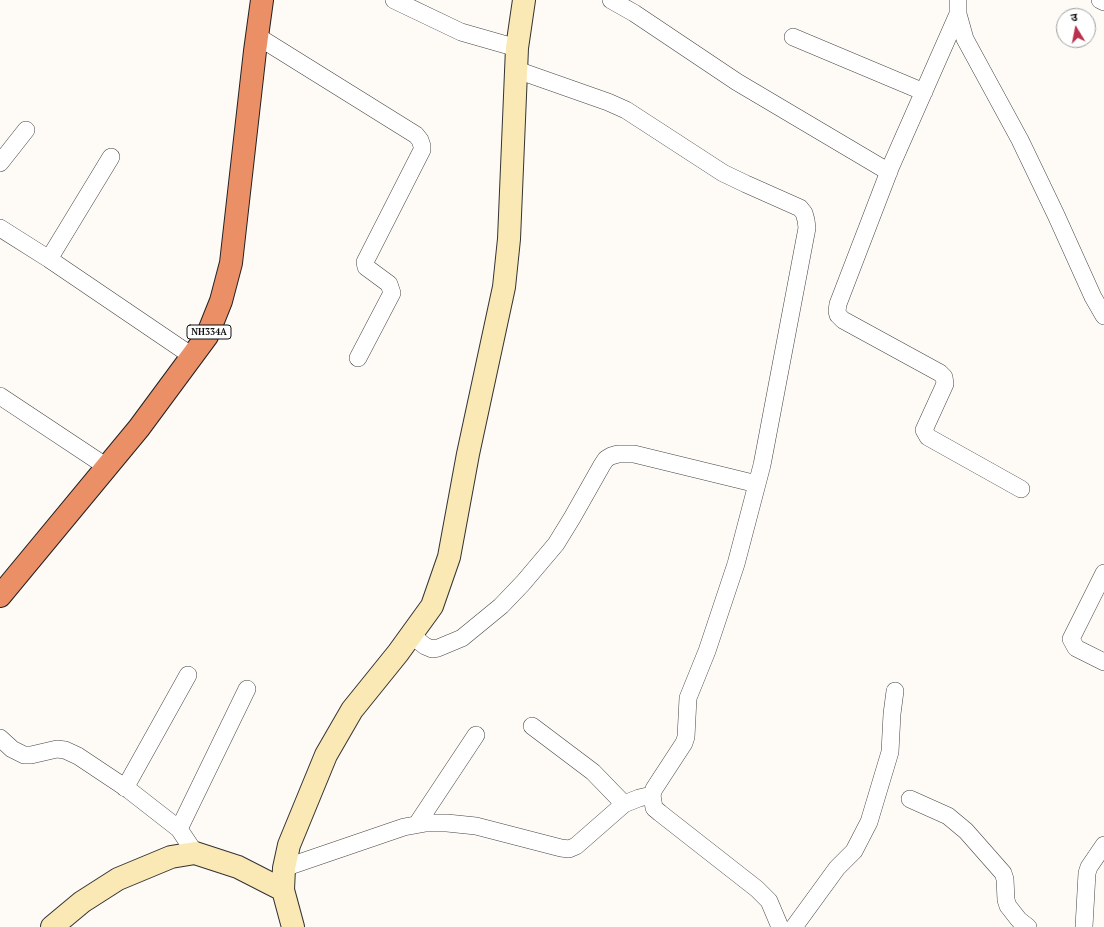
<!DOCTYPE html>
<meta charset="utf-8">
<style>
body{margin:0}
#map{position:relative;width:1104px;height:927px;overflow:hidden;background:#fefbf6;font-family:"PT Serif","Noto Sans Devanagari",serif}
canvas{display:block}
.north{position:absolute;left:1056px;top:8px;width:40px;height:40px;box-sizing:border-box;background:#fff;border:1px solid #a0a0a0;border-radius:50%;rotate:350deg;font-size:11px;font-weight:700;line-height:16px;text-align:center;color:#111}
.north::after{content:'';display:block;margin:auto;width:14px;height:18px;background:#ba304c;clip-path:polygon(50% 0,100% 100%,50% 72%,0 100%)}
</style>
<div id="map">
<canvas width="1104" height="927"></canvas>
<div class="north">उ</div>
</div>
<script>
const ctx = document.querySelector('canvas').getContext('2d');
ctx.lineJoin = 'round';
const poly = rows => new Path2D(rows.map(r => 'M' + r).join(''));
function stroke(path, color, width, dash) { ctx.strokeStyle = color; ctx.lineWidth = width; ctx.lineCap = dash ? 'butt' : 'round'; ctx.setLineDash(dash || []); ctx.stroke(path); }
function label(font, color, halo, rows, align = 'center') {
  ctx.font = font + ' "PT Serif",serif'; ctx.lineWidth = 4; ctx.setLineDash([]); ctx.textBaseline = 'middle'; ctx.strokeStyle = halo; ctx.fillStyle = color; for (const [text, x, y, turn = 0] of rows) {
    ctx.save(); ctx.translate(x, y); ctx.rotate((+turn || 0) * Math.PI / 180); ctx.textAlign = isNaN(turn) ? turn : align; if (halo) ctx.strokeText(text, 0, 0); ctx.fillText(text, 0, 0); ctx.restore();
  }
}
const street = poly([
 [394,0,461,32,517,48],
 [611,0,634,13,737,82,889,172],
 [958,0,958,14,965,39,1020,140,1056,215,1093,297,1104,316],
 [1100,0,1104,2],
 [958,14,891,166,838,304,837,311,838,315,843,320,940,373,944,377,945,384,924,430,928,437,1021,489],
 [257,36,416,135,420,140,422,146,422,150,365,262,366,267,389,284,392,293,358,358],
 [793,37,924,92],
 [517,70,608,102,626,110,723,173,746,184,800,208,804,213,806,220,807,228,762,465,736,564,707,651,688,698,686,737,684,743,654,789,652,795,654,808,660,813,757,889,769,901,780,927],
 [0,163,26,130],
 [0,228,49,259,192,356],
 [49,259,111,157],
 [0,396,107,467],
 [1104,573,1071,639,1076,648,1104,662],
 [411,635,425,646,432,649,438,648,462,638,501,606,523,583,556,544,572,518,602,465,606,459,611,456,618,454,634,454,757,484],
 [532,726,593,772,624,804],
 [0,738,12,749,24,755,31,755,57,749,65,750,78,756,129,790,179,829,195,853],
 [125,788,188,675],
 [910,799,948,816,966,831,1003,873,1005,879,1006,900,1008,906,1019,920,1028,927],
 [417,824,476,735],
 [179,829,247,689],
 [284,868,404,827,426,823,447,823,476,826,561,848,569,849,576,846,624,804,639,798,652,795],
 [794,927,837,868,854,851,869,822,890,752,892,714,895,691],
 [1084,927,1087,873,1089,867,1104,845]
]);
const secondary = poly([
 [52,927,82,902,118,879,171,857,195,853,238,867,283,890],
 [293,927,283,890,284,868,289,845,326,755,352,710,398,653,432,606,449,557,468,454,504,287,509,239,517,48,524,0]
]);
const highway = poly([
 [0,596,139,428,207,336,221,301,231,263,255,51,262,0]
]);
const shields = [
 [209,332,44]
];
const shieldNames = [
 ["NH334A",209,332]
];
stroke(street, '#444', 18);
stroke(secondary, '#333', 24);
stroke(highway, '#222', 24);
stroke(street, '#fff', 17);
stroke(secondary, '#fae8b5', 22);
stroke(highway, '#eb8f67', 22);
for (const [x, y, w] of shields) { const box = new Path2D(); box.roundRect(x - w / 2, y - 7, w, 14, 3); ctx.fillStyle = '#fff'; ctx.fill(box); stroke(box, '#111', 1); }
label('bold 9px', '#111', null, shieldNames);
</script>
